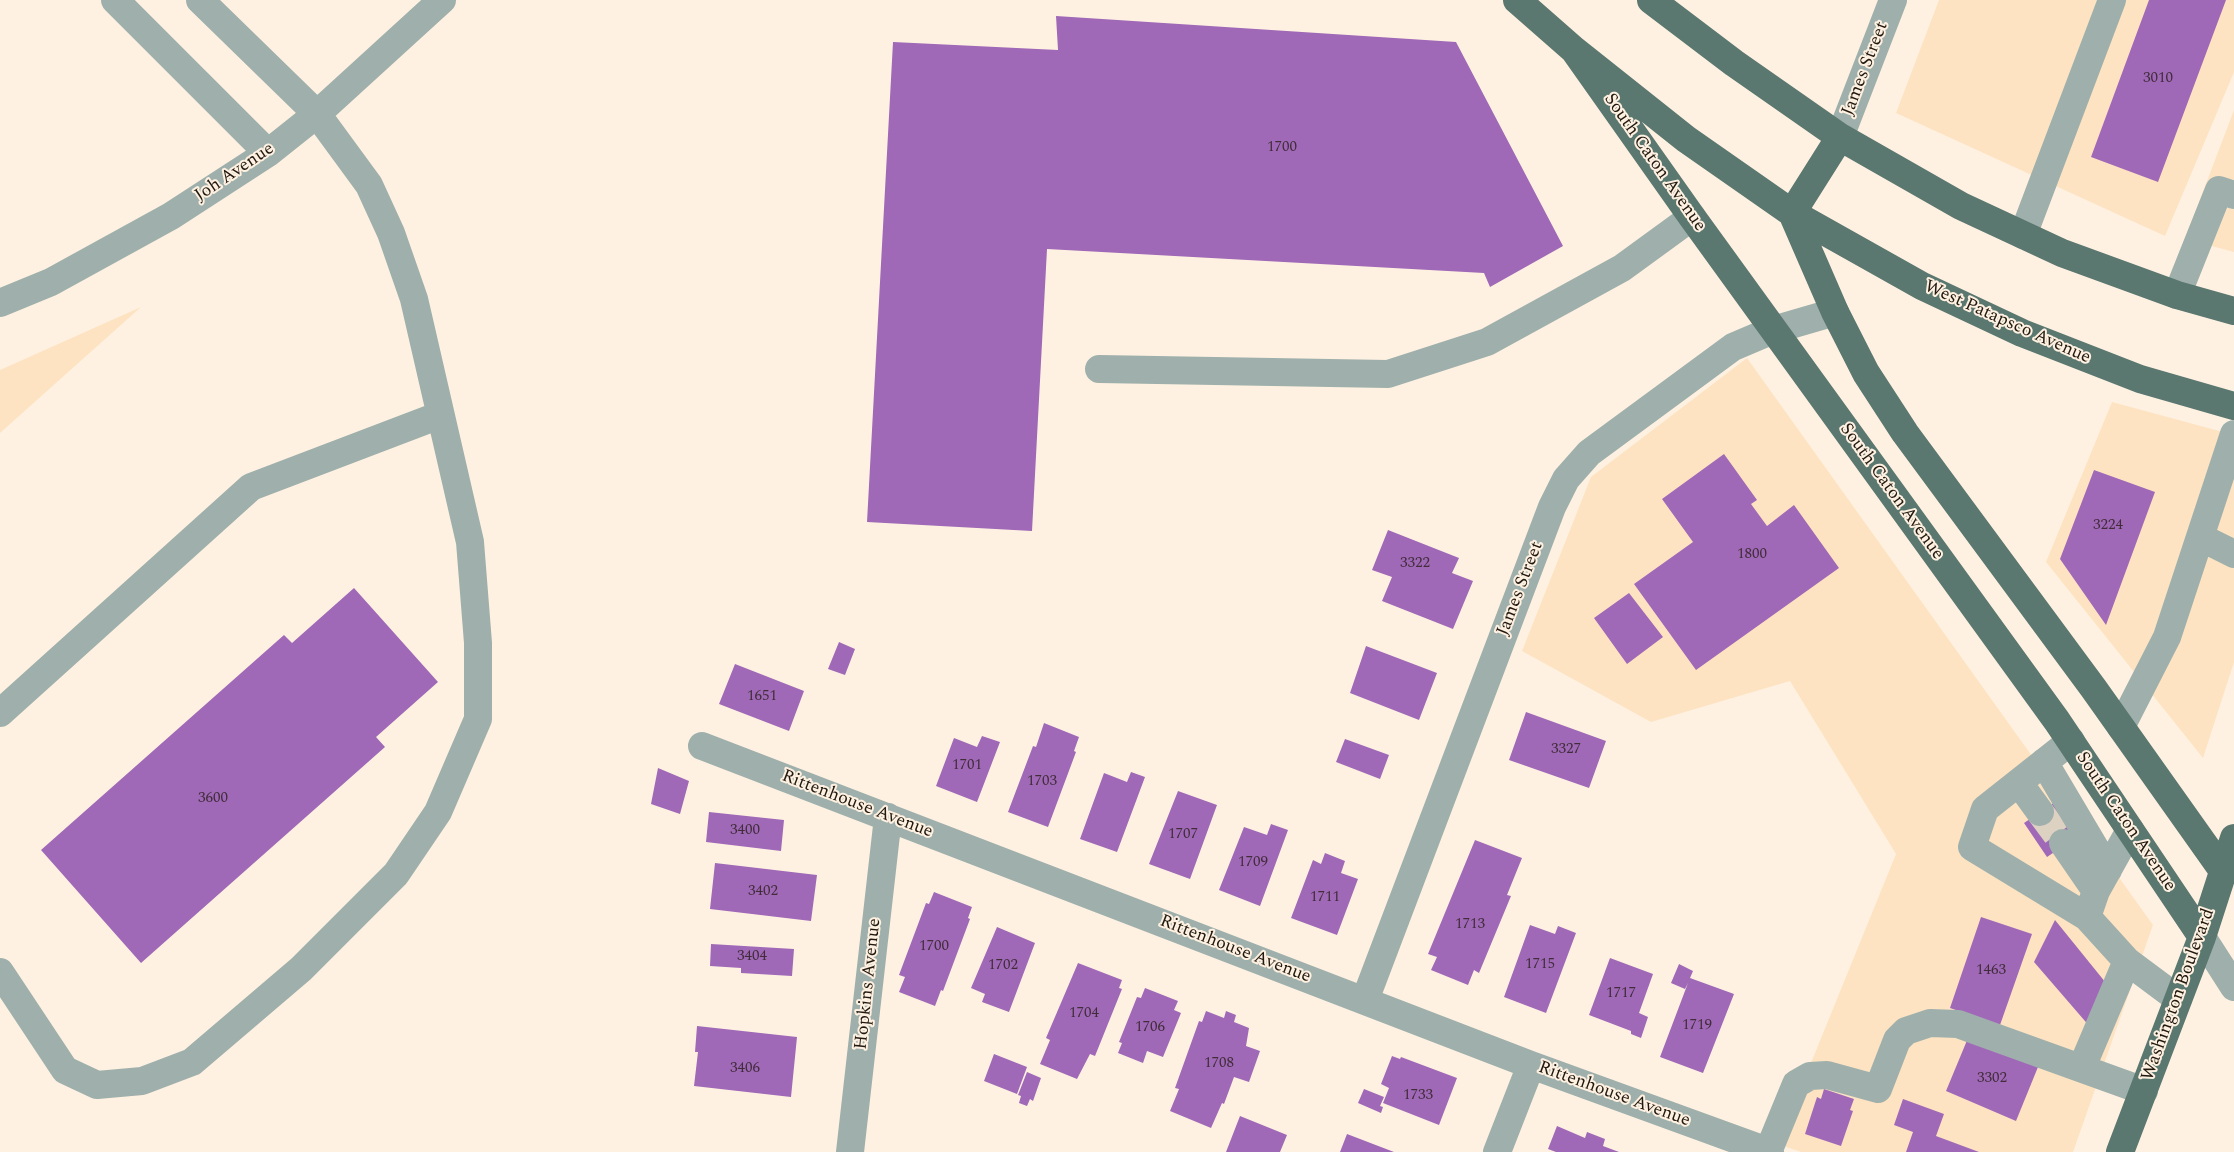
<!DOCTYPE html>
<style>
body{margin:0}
canvas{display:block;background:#fef1e1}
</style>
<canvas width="2234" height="1152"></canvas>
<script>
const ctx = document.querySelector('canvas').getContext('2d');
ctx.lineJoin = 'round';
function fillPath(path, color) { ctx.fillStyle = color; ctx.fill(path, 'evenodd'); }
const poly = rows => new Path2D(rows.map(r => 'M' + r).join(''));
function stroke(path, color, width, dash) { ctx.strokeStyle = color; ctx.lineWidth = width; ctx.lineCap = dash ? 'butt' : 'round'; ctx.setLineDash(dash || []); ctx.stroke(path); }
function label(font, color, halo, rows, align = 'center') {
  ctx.font = font + ' Spectral,serif'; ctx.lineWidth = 4; ctx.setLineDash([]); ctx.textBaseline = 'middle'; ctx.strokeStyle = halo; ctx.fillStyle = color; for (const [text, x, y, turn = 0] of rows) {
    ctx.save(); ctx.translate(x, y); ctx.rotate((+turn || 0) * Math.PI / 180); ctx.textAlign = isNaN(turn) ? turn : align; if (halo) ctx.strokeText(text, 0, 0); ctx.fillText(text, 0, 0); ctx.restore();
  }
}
const built = poly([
 [1939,0,2234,0,2234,72,2165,236,1896,113],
 [2234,110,2234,252,2185,239],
 [141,307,0,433,0,370],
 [1747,358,2153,925,2073,1152,1801,1152,1778,1144,1896,854,1790,681,1651,722,1522,651,1591,477],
 [2112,402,2234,435,2234,662,2203,758,2046,562]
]);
const building = poly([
 [2149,0,2226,0,2158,182,2091,157],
 [1056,16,1456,42,1563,246,1490,287,1484,273,1047,249,1032,531,867,522,893,42,1058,50],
 [1724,454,1757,500,1751,504,1767,526,1794,505,1839,568,1696,670,1634,584,1693,542,1662,499],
 [2094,470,2155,492,2106,625,2060,559],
 [1388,530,1459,558,1452,573,1473,581,1453,629,1382,601,1392,577,1372,570],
 [354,588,438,682,376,737,385,747,141,963,41,850,284,635,292,643],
 [1629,593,1663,637,1627,664,1594,618],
 [839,642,855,649,845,675,828,669],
 [1366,646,1437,673,1419,720,1350,693],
 [735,664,804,691,789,731,719,704],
 [1526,712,1606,741,1589,788,1509,760],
 [1044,723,1079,737,1074,751,1076,752,1048,827,1008,812,1033,746,1036,747],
 [982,736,1000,742,977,802,936,786,954,738,977,747],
 [1345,739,1389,755,1380,779,1336,762],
 [658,768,689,781,680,814,651,804],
 [1131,772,1145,777,1117,852,1080,839,1104,773,1127,782],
 [1178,791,1217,805,1190,879,1149,864],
 [2058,800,2081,834,2047,857,2024,823],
 [709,812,784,820,781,851,706,842],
 [1271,824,1288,830,1260,906,1219,890,1244,827,1267,835],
 [1475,840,1522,858,1507,895,1511,896,1479,973,1474,970,1468,985,1431,970,1437,957,1428,954],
 [1325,853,1345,861,1341,873,1358,879,1337,935,1291,918,1313,860,1321,864],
 [715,863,817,875,811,921,710,909],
 [934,892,972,907,968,918,970,919,943,991,941,990,935,1006,899,992,905,977,899,975,926,903,929,904],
 [1981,917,2032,934,2000,1025,1950,1008],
 [2055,920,2110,988,2091,1028,2034,962],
 [1530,925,1555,934,1558,926,1576,933,1546,1013,1504,997],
 [997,927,1035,943,1009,1012,982,1002,985,994,971,988],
 [711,944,794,949,792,976,741,973,741,968,710,966],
 [1610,958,1653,974,1639,1013,1648,1017,1641,1038,1631,1034,1631,1031,1589,1015],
 [1078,963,1122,980,1119,988,1122,989,1095,1056,1090,1054,1077,1079,1040,1064,1050,1040,1046,1038],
 [1679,964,1693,971,1690,978,1734,994,1703,1073,1660,1057,1688,983,1685,989,1671,983],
 [1145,988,1178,1001,1174,1010,1181,1013,1163,1057,1147,1051,1143,1063,1118,1053,1122,1043,1119,1042,1137,997,1141,998],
 [1206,1011,1224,1018,1226,1011,1236,1015,1234,1022,1249,1028,1246,1046,1260,1051,1249,1082,1234,1077,1224,1104,1222,1103,1211,1128,1170,1111,1179,1089,1175,1088,1199,1021,1202,1022],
 [697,1026,797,1037,791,1097,694,1086,698,1052,695,1052],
 [1968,1038,2038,1067,2016,1121,1946,1091],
 [994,1054,1027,1067,1017,1094,984,1081],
 [1392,1056,1400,1059,1401,1057,1457,1078,1439,1125,1383,1103,1389,1088,1381,1084],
 [1027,1072,1041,1078,1033,1101,1030,1099,1027,1106,1019,1103,1021,1096,1018,1095],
 [1364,1089,1384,1097,1380,1106,1383,1107,1381,1113,1358,1103],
 [1824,1089,1854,1099,1850,1110,1853,1111,1841,1146,1805,1134,1817,1097,1821,1099],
 [1903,1099,1944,1114,1936,1136,1979,1152,1906,1152,1913,1132,1894,1125],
 [1240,1116,1287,1135,1280,1152,1226,1152],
 [1557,1126,1585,1138,1587,1132,1605,1139,1603,1146,1619,1152,1556,1152,1548,1149],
 [1347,1134,1394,1152,1340,1152]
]);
const minorTunnel = poly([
 [2040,812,2063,843]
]);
const minor = poly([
 [115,0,268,153],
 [1840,137,1893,0],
 [2023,235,2112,0],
 [2177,295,2219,190,2234,195],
 [0,303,51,282,171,216,268,153,317,114,442,0],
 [1099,369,1388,374,1487,342,1622,268,1692,217],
 [2200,537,2234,554],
 [0,713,251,487,440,415],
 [2121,727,2167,637,2234,434],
 [2071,741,1985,809,1972,847,2087,917,2127,961,2178,999],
 [702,746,1531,1065,1770,1152],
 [2044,762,2108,870],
 [2019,783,2040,812],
 [2063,843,2096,891],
 [2087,917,2096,891,2130,830],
 [2202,937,2234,987],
 [0,972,65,1070,97,1085,142,1081,192,1062,301,969,396,874,438,812,478,719,478,643,470,542,414,299,391,233,369,185,317,114,200,0],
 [1365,1000,1552,507,1566,479,1589,453,1733,347,1773,330,1835,312],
 [2082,1067,2127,961],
 [850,1152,888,817],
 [1497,1152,1531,1065],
 [1768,1152,1796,1084,1810,1076,1827,1075,1878,1089,1897,1040,1906,1031,1930,1023,1958,1024,2144,1091]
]);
const major = poly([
 [1517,0,1574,50,1686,139,1792,213,1922,286,2022,333,2140,379,2234,406],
 [1651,0,1734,63,1840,137,1961,206,2062,253,2177,295,2234,311],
 [1574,50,1692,217,2057,721,2202,937],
 [1792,213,1835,312,1866,373,1905,433,2094,689,2223,871],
 [1792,213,1840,137],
 [2120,1152,2202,937,2234,838]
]);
const numberNames = [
 ["3010",2158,79],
 ["1700",1282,148],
 ["3224",2108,526],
 ["1800",1752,555],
 ["3322",1415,564],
 ["1651",762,697],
 ["3327",1566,750],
 ["1701",967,766],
 ["1703",1042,782],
 ["3600",213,799],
 ["3400",745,831],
 ["1707",1183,835],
 ["1709",1253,863],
 ["3402",763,892],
 ["1711",1325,898],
 ["1713",1470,925],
 ["1700",934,947],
 ["3404",752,957],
 ["1715",1540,965],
 ["1702",1003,966],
 ["1463",1991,971],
 ["1717",1621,994],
 ["1704",1084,1014],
 ["1719",1697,1026],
 ["1706",1150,1028],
 ["1708",1219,1064],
 ["3406",745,1069],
 ["3302",1992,1079],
 ["1733",1418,1096]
];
const streetNames = [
 ["James Street",1866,69,-69],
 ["South Caton Avenue",1654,163,55],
 ["Joh Avenue",235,173,-34],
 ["West Patapsco Avenue",2007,323,24],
 ["South Caton Avenue",1891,492,54],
 ["James Street",1521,589,-69],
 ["Rittenhouse Avenue",857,805,21],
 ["South Caton Avenue",2125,822,56],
 ["Rittenhouse Avenue",1235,950,21],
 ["Hopkins Avenue",869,984,-84],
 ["Washington Boulevard",2179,995,-70],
 ["Rittenhouse Avenue",1614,1095,20]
];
fillPath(built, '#fde3c2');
fillPath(building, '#a069b8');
stroke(minorTunnel, '#ddd1c2', 28, [28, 14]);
stroke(minor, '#9fb0ac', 28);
stroke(major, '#5a7770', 28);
label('15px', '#412d3a', null, numberNames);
label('18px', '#211910', '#fef1e1', streetNames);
</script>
